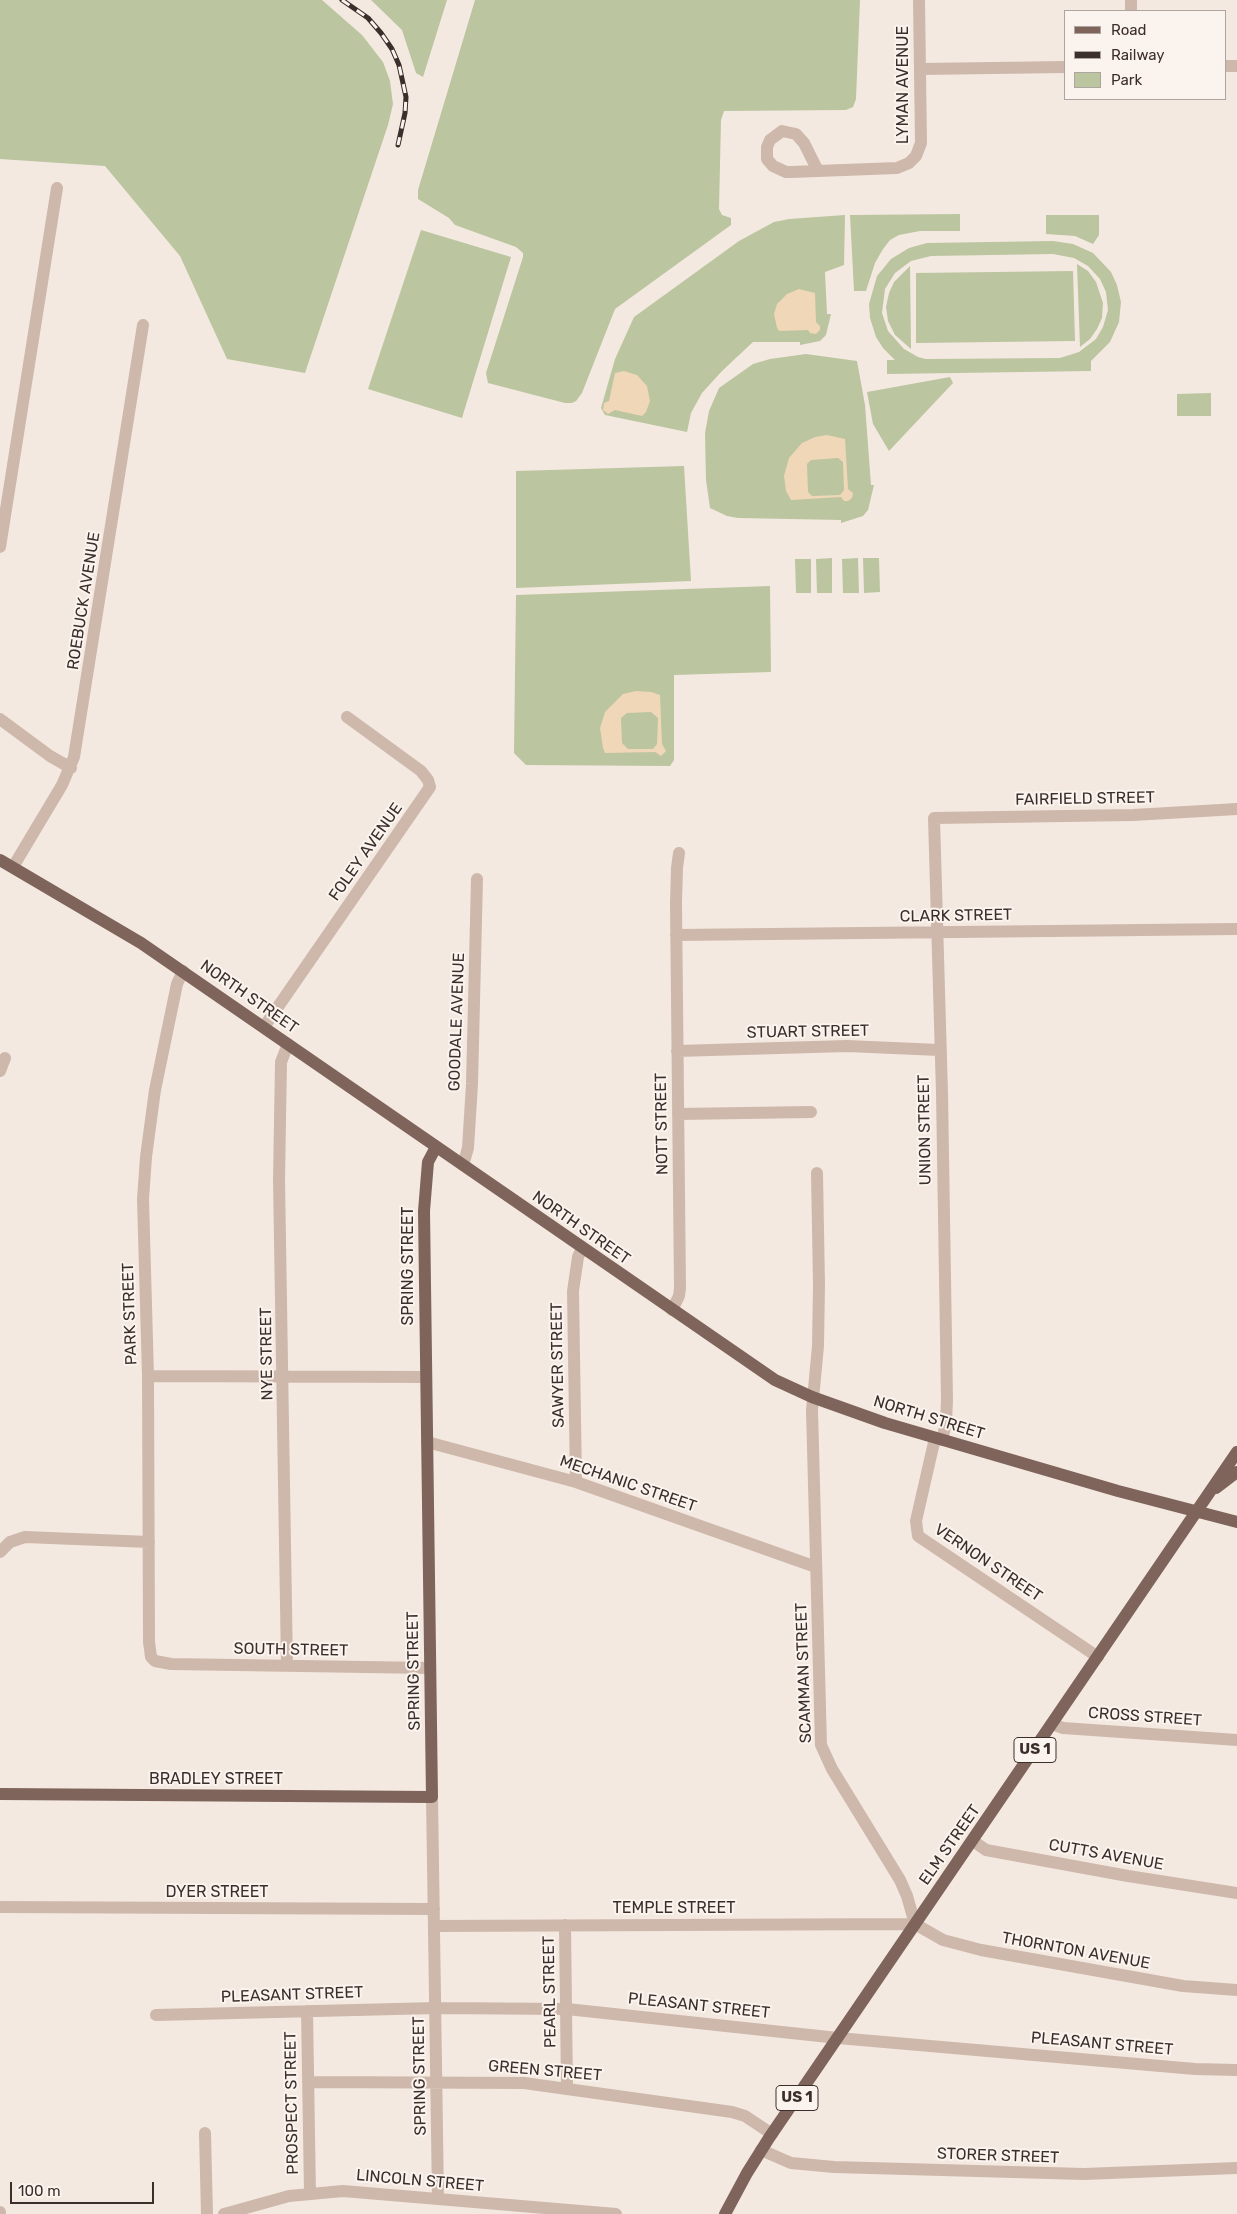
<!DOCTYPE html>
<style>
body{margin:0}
#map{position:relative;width:1237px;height:2214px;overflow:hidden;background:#f4e9e0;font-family:Rubik,sans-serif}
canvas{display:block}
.legend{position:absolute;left:1064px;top:10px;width:162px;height:90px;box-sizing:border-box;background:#fbf4ee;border:1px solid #aea5a0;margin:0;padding:6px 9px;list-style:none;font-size:15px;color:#3b2e2b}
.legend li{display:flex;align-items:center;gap:10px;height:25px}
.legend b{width:25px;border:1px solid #aea5a0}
.scale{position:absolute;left:10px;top:2182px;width:144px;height:22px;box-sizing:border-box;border:2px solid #3b2e2b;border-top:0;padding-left:6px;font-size:15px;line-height:18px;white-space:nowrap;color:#3b2e2b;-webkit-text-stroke:4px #fbf4ee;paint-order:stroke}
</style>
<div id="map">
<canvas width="1237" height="2214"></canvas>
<ul class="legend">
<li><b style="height:6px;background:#7e645b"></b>Road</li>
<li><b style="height:6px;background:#3b2e2b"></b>Railway</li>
<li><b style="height:14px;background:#bbc59f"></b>Park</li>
</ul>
<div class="scale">100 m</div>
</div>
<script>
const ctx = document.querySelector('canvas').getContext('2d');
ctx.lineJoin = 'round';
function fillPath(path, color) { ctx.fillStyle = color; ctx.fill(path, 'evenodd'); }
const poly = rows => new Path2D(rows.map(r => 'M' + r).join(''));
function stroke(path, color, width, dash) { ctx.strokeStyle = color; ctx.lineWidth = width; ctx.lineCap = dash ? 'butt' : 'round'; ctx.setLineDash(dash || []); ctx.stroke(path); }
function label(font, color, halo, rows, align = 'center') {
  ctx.font = font + ' Rubik,sans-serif'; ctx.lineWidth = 4; ctx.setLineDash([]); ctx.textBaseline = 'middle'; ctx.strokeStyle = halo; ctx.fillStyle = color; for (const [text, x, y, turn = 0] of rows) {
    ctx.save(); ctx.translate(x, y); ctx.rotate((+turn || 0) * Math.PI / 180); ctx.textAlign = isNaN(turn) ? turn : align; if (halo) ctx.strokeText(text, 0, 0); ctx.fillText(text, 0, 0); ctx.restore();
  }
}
const green = poly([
 [0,0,322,0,362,35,383,62,390,81,393,104,388,125,305,373,227,359,180,256,105,166,0,159],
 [371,0,447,0,423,77,416,73,402,30],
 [475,0,860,0,856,99,853,107,846,110,724,111,721,120,719,209,722,215,731,218,731,225,615,309,582,393,576,401,572,403,565,403,488,383,486,373,523,257,523,253,516,247,455,225,449,218,418,199,418,190],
 [960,214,960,231,920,231,899,235,890,240,883,249,875,263,866,291,854,291,850,215],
 [845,215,844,265,825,272,827,314,831,314,826,335,820,341,800,345,800,342,753,342,722,371,702,393,691,413,687,432,605,415,601,408,615,359,634,317,739,241,774,222,789,219],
 [1046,215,1099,215,1099,235,1093,244,1075,236,1046,234],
 [421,230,511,257,462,418,368,389],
 [1053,241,1073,244,1093,253,1111,272,1117,285,1121,302,1119,322,1110,342,1091,361,1091,371,887,374,887,360,895,360,883,348,876,337,870,318,869,304,877,276,891,259,909,248,927,243],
 [1053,254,1074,258,1088,266,1100,279,1106,292,1108,310,1103,327,1096,339,1079,352,1060,358,926,359,918,357,904,349,888,331,882,313,885,289,895,273,911,261,931,256],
 [1077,264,1088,271,1096,282,1103,303,1102,318,1097,329,1090,339,1080,347],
 [910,266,911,349,895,335,888,321,886,307,889,293,894,282],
 [1073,271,1075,341,916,343,916,273],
 [806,354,857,361,865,405,871,485,874,485,868,510,863,516,841,523,841,520,738,518,727,516,710,508,706,480,705,433,709,411,719,388,753,364,770,359],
 [950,377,953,383,889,451,873,424,867,392],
 [1211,393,1211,416,1177,416,1177,394],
 [684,466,691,581,516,588,516,471],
 [832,558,832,593,817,593,816,559],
 [858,558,859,593,843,593,842,559],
 [863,558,879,558,880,592,864,593],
 [795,559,811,559,811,593,796,593],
 [770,586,771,672,674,675,674,760,670,766,526,765,514,753,516,595]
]);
const sand = poly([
 [799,289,815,293,816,322,820,326,820,330,816,334,810,333,808,330,779,331,777,328,774,314,777,304,787,294],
 [624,371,637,375,647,386,650,401,646,412,642,416,615,410,608,414,603,410,604,403,609,401,615,373],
 [827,435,845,439,848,489,853,493,852,498,848,501,844,501,841,497,791,500,786,491,784,476,789,458,802,443,815,437],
 [838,458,843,462,844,490,840,495,812,496,808,492,807,464,811,460],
 [636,691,651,692,660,695,662,744,666,751,661,756,655,752,605,753,603,748,600,728,605,712,623,694],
 [651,712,658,718,657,744,653,749,628,749,622,743,621,718,627,713]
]);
const minor = poly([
 [1131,0,1131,11],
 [1226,66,1237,66],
 [920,69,1066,67],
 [818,171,804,143,796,134,782,131,770,140,767,147,767,159,773,166,786,172,791,172,897,168,909,163,916,156,921,143,919,0],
 [0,547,57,188],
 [0,719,50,756,71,768],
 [13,867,62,785,74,757,143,325],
 [676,935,1237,929],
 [183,971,177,984,155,1090,146,1157,143,1199,148,1376,149,1642,151,1657,155,1661,171,1664,430,1668],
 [264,1027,430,787,428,780,421,771,347,717],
 [677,1051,847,1046,939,1050],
 [0,1071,5,1058],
 [678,1114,811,1112],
 [463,1165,468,1148,472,1084,477,879],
 [817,1173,819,1285,818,1346,812,1410,821,1745,832,1769,900,1880,907,1896,915,1924],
 [672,1310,679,1296,680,1288,676,903,677,868,679,853],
 [148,1376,425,1377],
 [935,1438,916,1521,918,1536,1098,1657],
 [942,1440,946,1423,947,1400,942,1093,934,818,1133,815,1237,809],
 [427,1442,576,1482,816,1567],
 [576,1482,573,1291,578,1257,582,1248],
 [0,1552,10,1542,25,1537,149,1542],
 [287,1666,279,1180,281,1062,288,1044],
 [1052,1724,1063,1728,1237,1740],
 [432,1797,438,2198],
 [973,1841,986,1850,1128,1876,1237,1893],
 [0,1907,434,1909],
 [915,1924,943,1940,981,1950,1183,1986,1237,1990],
 [565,1925,567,2088],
 [434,1926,915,1924],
 [307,2011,310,2194],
 [156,2015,436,2008,567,2009,838,2038,1195,2069,1237,2070],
 [308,2082,524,2083,732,2112,745,2116,772,2134],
 [205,2133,207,2214],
 [761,2150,791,2163,834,2167,1084,2174,1237,2168],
 [0,2212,0,2214],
 [224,2214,289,2196,343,2191,616,2214]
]);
const major = poly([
 [0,860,141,943,775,1380,812,1397,885,1423,1118,1491,1237,1522],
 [1216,1488,1237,1472],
 [0,1794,432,1797,424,1211,428,1162,436,1147],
 [725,2214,747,2173,769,2138,1237,1452]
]);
const rail = poly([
 [342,0,368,18,381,33,392,49,399,65,406,97,405,113,398,145]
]);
const shields = [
 [1035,1750,42],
 [797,2098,42]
];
const shieldNames = [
 ["US 1",1035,1750],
 ["US 1",797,2098]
];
const streetNames = [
 ["LYMAN AVENUE",903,85,-90],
 ["ROEBUCK AVENUE",84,601,-81],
 ["FAIRFIELD STREET",1085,799,-1],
 ["FOLEY AVENUE",366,852,-55],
 ["CLARK STREET",956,916,-1],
 ["NORTH STREET",249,997,35],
 ["GOODALE AVENUE",457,1022,-88],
 ["STUART STREET",808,1032,-1],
 ["NOTT STREET",662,1124,-91],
 ["UNION STREET",925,1130,-91],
 ["NORTH STREET",581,1228,35],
 ["SPRING STREET",408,1266,-90],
 ["PARK STREET",130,1314,-92],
 ["NYE STREET",267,1354,-91],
 ["SAWYER STREET",558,1365,-91],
 ["NORTH STREET",929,1418,17],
 ["MECHANIC STREET",628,1484,19],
 ["VERNON STREET",988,1563,34],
 ["SOUTH STREET",291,1650,1],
 ["SPRING STREET",414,1671,-91],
 ["SCAMMAN STREET",804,1673,-92],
 ["CROSS STREET",1145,1717,4],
 ["BRADLEY STREET",216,1779],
 ["ELM STREET",950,1845,-55],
 ["CUTTS AVENUE",1106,1855,10],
 ["DYER STREET",217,1892],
 ["TEMPLE STREET",674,1908],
 ["THORNTON AVENUE",1076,1951,10],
 ["PEARL STREET",550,1992,-91],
 ["PLEASANT STREET",292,1995,-2],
 ["PLEASANT STREET",699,2006,6],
 ["PLEASANT STREET",1102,2044,5],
 ["GREEN STREET",545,2071,5],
 ["SPRING STREET",420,2076,-91],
 ["PROSPECT STREET",292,2103,-91],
 ["STORER STREET",998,2156,2],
 ["LINCOLN STREET",420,2181,5]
];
fillPath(green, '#bbc59f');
fillPath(sand, '#f0d7b7');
stroke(minor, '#ceb8ab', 12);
stroke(major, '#7e645b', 12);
stroke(rail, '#3b2e2b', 5);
stroke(rail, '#fbf4ee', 3, [9]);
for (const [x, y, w] of shields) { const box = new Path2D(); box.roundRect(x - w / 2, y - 12.5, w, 25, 4); ctx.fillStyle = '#fbf4ee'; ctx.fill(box); stroke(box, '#3b2e2b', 1); }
label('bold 15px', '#3b2e2b', null, shieldNames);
label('16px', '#3b2e2b', '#fbf4ee', streetNames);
</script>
